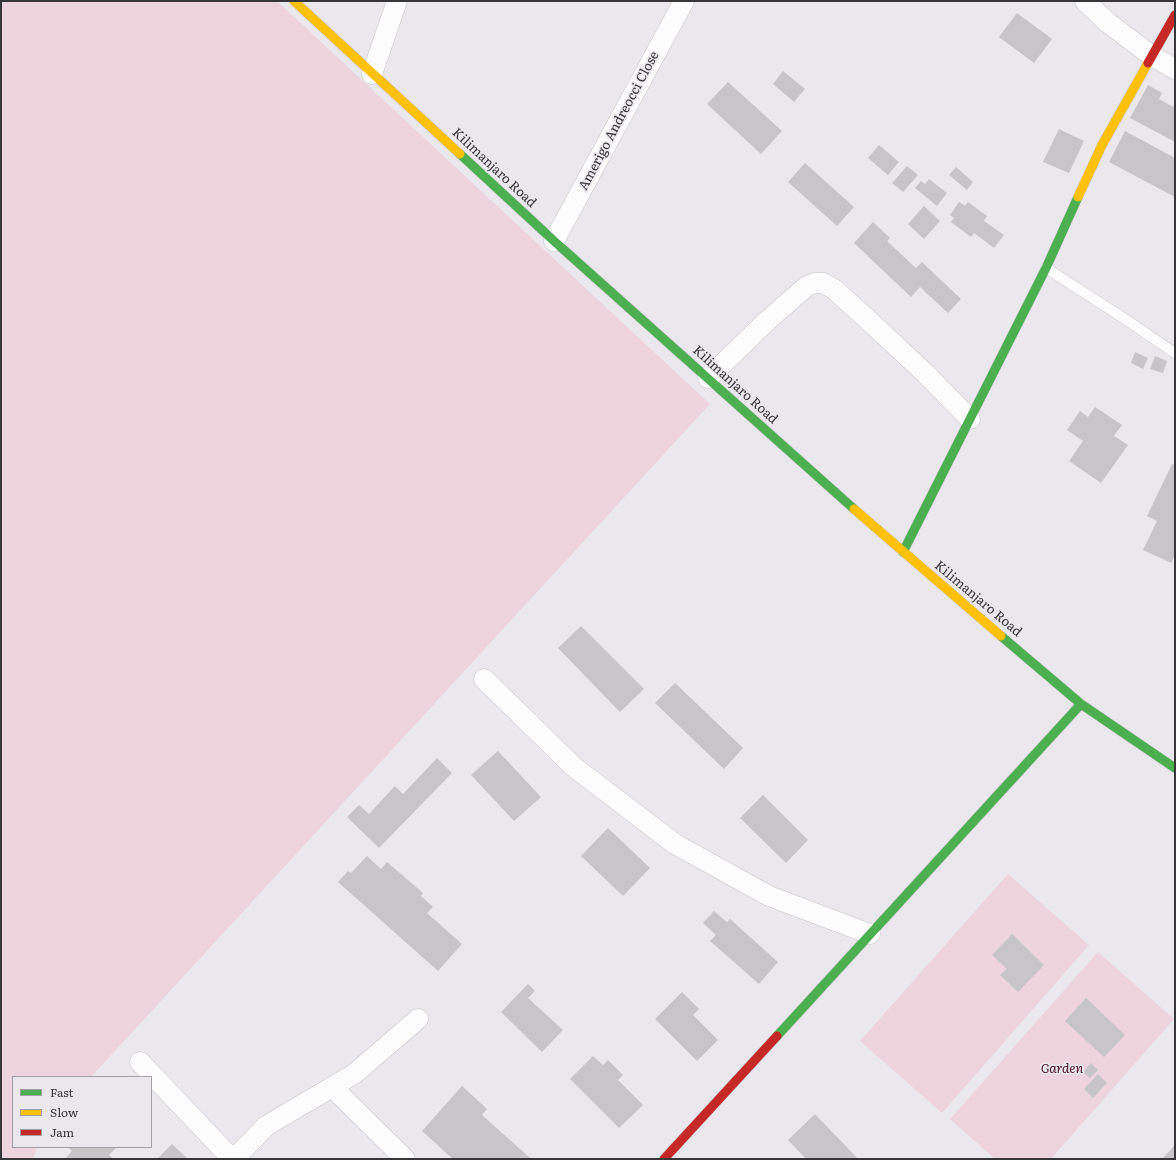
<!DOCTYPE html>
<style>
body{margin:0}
#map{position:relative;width:1176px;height:1160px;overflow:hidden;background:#eae8ec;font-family:Literata,serif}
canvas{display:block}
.frame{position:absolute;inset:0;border:2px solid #373638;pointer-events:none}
.legend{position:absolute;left:12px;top:1076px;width:140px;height:72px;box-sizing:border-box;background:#eae7ed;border:1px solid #a2a0a5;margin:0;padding:5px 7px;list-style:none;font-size:12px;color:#373638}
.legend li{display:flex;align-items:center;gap:8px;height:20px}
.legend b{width:20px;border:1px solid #a2a0a5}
</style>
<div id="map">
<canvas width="1176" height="1160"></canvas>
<div class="frame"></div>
<ul class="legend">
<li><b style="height:5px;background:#4caf50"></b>Fast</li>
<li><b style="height:5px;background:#ffc107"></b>Slow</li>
<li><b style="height:5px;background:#c62828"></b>Jam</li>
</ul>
</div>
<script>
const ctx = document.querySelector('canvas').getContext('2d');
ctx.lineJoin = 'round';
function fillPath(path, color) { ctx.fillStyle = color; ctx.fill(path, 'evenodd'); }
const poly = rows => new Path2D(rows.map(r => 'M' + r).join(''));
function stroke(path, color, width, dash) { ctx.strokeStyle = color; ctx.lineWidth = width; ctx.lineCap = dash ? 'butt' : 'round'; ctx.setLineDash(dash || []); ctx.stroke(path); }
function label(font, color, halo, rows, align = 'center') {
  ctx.font = font + ' Literata,serif'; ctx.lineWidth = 3.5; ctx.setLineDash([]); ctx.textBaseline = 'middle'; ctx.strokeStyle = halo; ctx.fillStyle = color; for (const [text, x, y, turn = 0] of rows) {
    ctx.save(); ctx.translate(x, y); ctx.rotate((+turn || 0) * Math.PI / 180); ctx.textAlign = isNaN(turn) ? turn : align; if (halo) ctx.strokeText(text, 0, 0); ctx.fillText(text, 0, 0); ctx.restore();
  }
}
const green = poly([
 [1,1,277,1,710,404,91,1077,13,1077,13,1147,37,1147,33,1159,1,1159],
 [1008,874,1089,945,942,1113,860,1041],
 [1098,952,1174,1019,1051,1159,995,1159,950,1119]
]);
const building = poly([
 [1017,13,1052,39,1034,63,999,37],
 [783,71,805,89,794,102,773,84],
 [728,82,782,131,761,154,707,104],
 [1148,85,1162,93,1159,99,1173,107,1175,103,1175,142,1130,118],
 [1059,129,1084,141,1069,173,1043,162],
 [1125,131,1175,158,1175,197,1109,162],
 [879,145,899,162,888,175,868,158],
 [805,163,854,207,837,226,788,182],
 [907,166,918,175,903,192,892,183],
 [956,167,973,182,967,190,949,175],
 [929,179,947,193,937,206,915,188,921,181,925,184],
 [959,202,965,206,968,202,987,216,984,221,1004,235,994,248,974,233,971,237,951,222,954,218,950,215],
 [924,206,940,221,924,239,908,224],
 [873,222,890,238,887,241,916,268,922,262,961,299,948,313,920,287,911,297,854,243],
 [1135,352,1148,358,1143,369,1131,363],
 [1155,356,1167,361,1163,373,1150,369],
 [1095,407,1122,425,1114,436,1128,445,1101,483,1069,461,1083,441,1067,430,1080,411,1088,417],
 [1172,464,1175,465,1175,555,1171,563,1143,550,1157,521,1147,516],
 [581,626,644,689,620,712,558,648],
 [675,683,743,748,724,769,655,703],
 [498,751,541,797,514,821,471,775],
 [437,758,452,773,379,848,347,817,359,805,369,814,395,786,403,794],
 [763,795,808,840,786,863,740,818],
 [608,828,650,868,623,896,581,856],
 [367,856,381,869,387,862,423,893,421,896,433,907,427,913,462,944,438,971,338,882,348,871,351,873],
 [714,911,727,922,730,919,778,962,759,984,710,941,716,935,703,923],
 [1012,934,1044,965,1018,992,1000,975,1007,969,992,955],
 [528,984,535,991,528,998,563,1030,542,1052,501,1012],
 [682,992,699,1009,693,1015,718,1040,697,1061,655,1019],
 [1086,998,1125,1035,1104,1057,1065,1021],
 [593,1056,603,1065,608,1060,623,1075,618,1080,643,1105,619,1128,570,1079],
 [1091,1063,1098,1070,1090,1078,1083,1072],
 [1098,1074,1107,1083,1093,1098,1084,1089],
 [462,1086,487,1109,482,1115,530,1158,530,1159,453,1159,422,1131],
 [815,1114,858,1159,806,1159,788,1140],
 [172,1144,188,1159,157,1159],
 [1175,1145,1175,1159,1162,1159],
 [68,1147,117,1147,109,1155,113,1159,65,1159,72,1151]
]);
const lane = poly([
 [1046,268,1128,321,1175,353]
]);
const street = poly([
 [1085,1,1107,22,1152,56,1175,69],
 [372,74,397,1],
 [554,241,684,1],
 [708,378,768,320,807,286,815,283,823,283,834,289,866,318,926,374,970,419],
 [484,679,574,767,675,844,769,896,870,934],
 [140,1062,232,1159],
 [332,1087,405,1159],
 [234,1159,266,1126,354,1074,418,1019]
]);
const fast = poly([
 [460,154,554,241,854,509],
 [903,552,1046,268,1078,197],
 [1001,636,1081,704,1175,768],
 [777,1036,1081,704]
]);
const slow = poly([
 [294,1,460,154],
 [1078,197,1102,145,1148,63],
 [854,509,1001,636]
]);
const jam = poly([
 [1148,63,1175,15],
 [664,1159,777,1036]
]);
const streetNames = [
 ["Amerigo Andreocci Close",619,121,-62],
 ["Kilimanjaro Road",494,168,43],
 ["Kilimanjaro Road",735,385,42],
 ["Kilimanjaro Road",978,599,40]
];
const parkNames = [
 ["Garden",1062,1069]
];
fillPath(green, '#eed5dd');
fillPath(building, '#c7c5c8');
stroke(lane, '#c6c5c8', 11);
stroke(street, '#c6c5c8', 21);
stroke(fast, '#c6c5c8', 10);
stroke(slow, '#c6c5c8', 10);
stroke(jam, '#c6c5c8', 10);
stroke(lane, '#fcfcfc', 10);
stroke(street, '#fcfcfc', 20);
stroke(fast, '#4caf50', 9);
stroke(slow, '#ffc107', 9);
stroke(jam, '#c62828', 9);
label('13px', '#373638', '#eae7ed', streetNames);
label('italic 13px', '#4b1227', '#eae7ed', parkNames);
</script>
